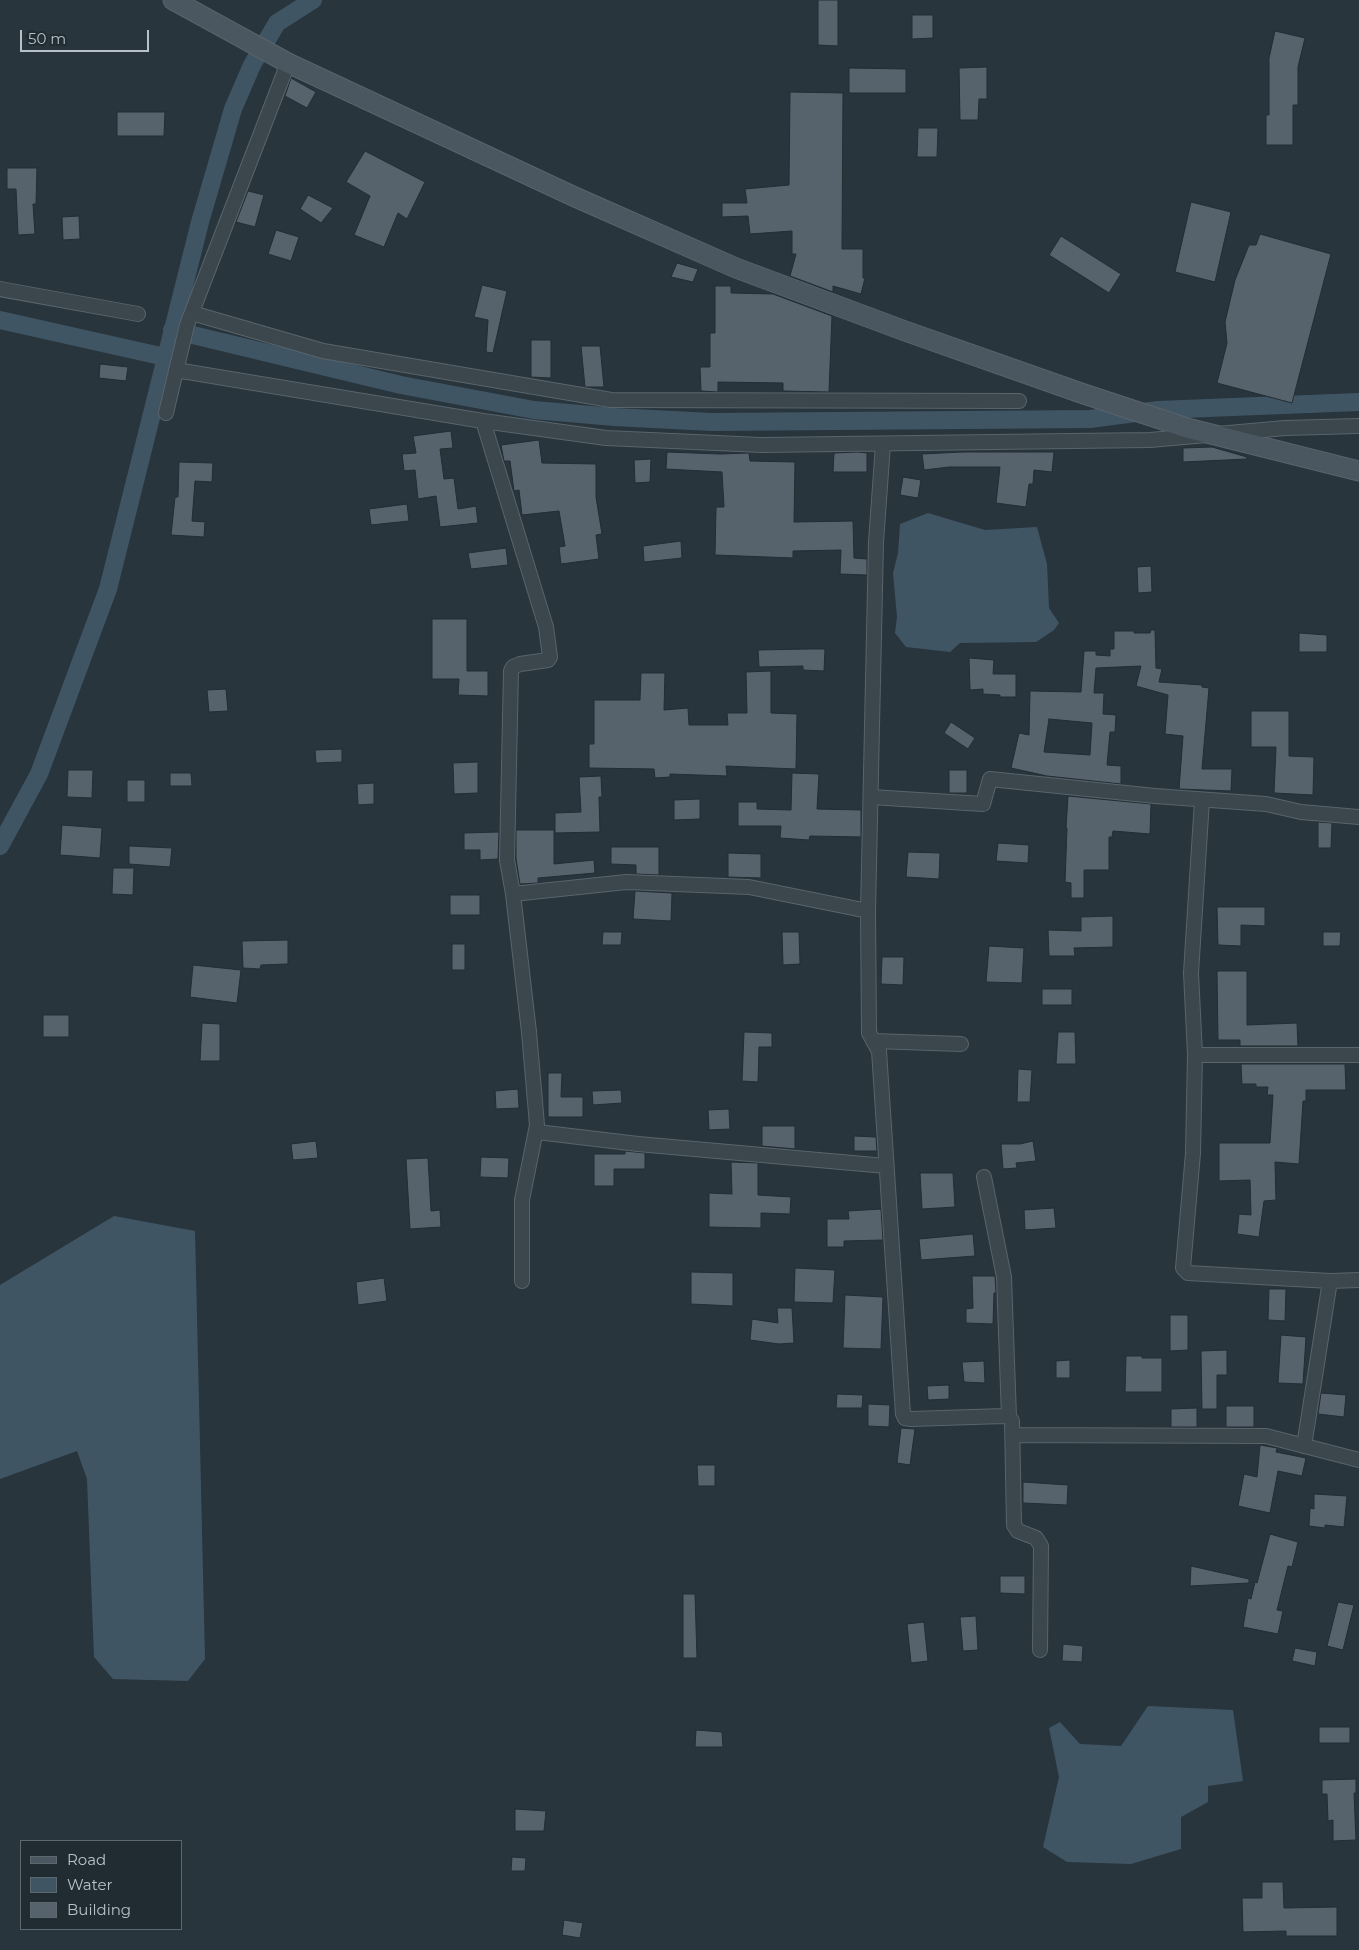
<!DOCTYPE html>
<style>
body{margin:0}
#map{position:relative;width:1359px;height:1950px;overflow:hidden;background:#28353d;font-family:Montserrat,sans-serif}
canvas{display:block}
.legend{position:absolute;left:20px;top:1840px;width:162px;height:90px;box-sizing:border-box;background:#202b32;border:1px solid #5d676e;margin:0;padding:6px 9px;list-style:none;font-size:15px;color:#b8c1c8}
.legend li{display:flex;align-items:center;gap:10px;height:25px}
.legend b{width:25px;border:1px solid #5d676e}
.scale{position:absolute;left:20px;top:30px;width:129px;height:22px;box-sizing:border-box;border:2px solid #b8c1c8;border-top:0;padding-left:6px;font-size:15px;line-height:18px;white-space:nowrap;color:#b8c1c8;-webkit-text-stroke:4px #202b32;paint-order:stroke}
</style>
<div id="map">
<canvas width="1359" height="1950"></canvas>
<ul class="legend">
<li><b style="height:6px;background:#4a5660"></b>Road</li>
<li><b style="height:14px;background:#405564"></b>Water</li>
<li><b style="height:14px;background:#56636d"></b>Building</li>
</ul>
<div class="scale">50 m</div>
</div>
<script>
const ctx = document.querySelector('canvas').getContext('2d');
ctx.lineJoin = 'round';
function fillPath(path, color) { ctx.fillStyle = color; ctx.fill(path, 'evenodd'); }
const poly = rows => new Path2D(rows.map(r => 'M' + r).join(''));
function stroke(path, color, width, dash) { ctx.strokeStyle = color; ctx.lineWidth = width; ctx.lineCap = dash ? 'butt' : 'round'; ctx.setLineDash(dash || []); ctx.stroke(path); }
const water = poly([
 [928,513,985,530,1037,527,1047,564,1049,608,1059,623,1054,630,1036,642,960,643,950,652,906,647,895,633,897,617,893,573,898,553,900,524],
 [114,1216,195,1231,205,1659,188,1681,113,1679,94,1657,87,1479,77,1451,0,1479,0,1285],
 [1148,1706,1233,1710,1243,1781,1208,1786,1208,1802,1181,1817,1181,1849,1131,1864,1067,1862,1043,1847,1059,1777,1049,1728,1060,1722,1080,1744,1121,1746]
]);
const canal = poly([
 [0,320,165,357],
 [172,330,401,385,534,410,614,417,712,422,1090,419,1158,410,1359,402],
 [0,846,39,774,108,589,200,222,233,109,252,65,277,23,313,0]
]);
const building = poly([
 [818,0,838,0,838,46,818,45,818,0],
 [912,15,933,15,933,38,912,39,912,15],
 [1275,31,1305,38,1298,67,1298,105,1293,105,1293,145,1266,145,1266,115,1269,115,1269,58,1275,31],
 [987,67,987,99,979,99,978,120,960,120,959,68,987,67],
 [849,68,906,69,906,93,849,93,849,68],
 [291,78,316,92,307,108,285,96,291,78],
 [790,92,843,93,842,249,863,249,863,278,865,278,861,294,833,286,833,292,790,276,796,254,792,254,792,231,750,234,748,216,722,217,722,203,747,203,745,189,789,185,790,92],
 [117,112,165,112,164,136,117,136,117,112],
 [918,128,938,128,937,157,917,157,918,128],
 [365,151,425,182,407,219,398,213,384,247,354,235,370,196,346,182,365,151],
 [7,168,37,168,36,204,33,204,35,234,18,235,16,189,7,189,7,168],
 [248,191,264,195,255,227,236,222,248,191],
 [308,195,333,208,321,223,300,209,308,195],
 [1191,202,1231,212,1215,282,1175,272,1191,202],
 [79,216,80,239,63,240,62,217,79,216],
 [276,230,299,237,291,261,268,254,276,230],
 [1260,234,1331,254,1292,403,1217,383,1227,343,1225,322,1235,280,1249,245,1256,245,1260,234],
 [1061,236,1121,274,1109,293,1049,255,1061,236],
 [677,263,698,269,693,282,671,277,677,263],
 [482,285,507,291,493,353,486,352,488,320,474,317,482,285],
 [715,286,731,286,731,293,773,294,832,316,829,392,783,391,783,383,718,382,718,392,701,391,700,367,710,367,710,333,715,333,715,286],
 [531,340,551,340,551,378,531,377,531,340],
 [581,346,600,346,604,387,585,387,581,346],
 [100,364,128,367,126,381,99,378,100,364],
 [451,431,453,448,440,449,444,479,454,478,458,509,476,506,478,523,440,527,436,496,418,499,415,470,404,471,402,454,416,453,413,436,451,431],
 [539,440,542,463,596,464,596,497,602,534,596,535,599,559,561,564,559,547,565,546,559,511,522,515,519,490,514,491,510,461,504,461,501,445,539,440],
 [1212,447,1247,457,1247,459,1183,462,1183,448,1212,447],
 [667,452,720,454,749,453,750,461,795,462,794,522,853,521,854,558,867,559,867,575,840,574,841,550,793,551,793,558,715,555,716,507,724,507,722,472,666,469,667,452],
 [858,452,867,453,867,472,833,472,834,453,858,452],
 [962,452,1054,452,1052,472,1034,470,1033,484,1029,484,1026,507,996,503,1000,467,949,467,924,470,922,454,962,452],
 [651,459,650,482,635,483,634,460,651,459],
 [179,462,213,463,212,482,195,481,192,521,205,522,204,537,171,535,175,497,178,497,179,462],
 [903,477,921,480,918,498,900,495,903,477],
 [407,504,409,521,371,525,369,509,407,504],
 [681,541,682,558,644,562,643,546,681,541],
 [506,548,508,565,471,569,468,553,506,548],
 [1151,566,1152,592,1138,593,1137,567,1151,566],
 [432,619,467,619,467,671,488,671,488,696,458,695,459,679,432,679,432,619],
 [1151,630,1155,630,1156,668,1162,669,1159,682,1202,685,1202,687,1209,688,1202,769,1232,769,1231,791,1179,789,1183,736,1165,734,1168,695,1136,686,1141,666,1096,668,1094,693,1104,693,1103,714,1116,715,1115,732,1110,732,1107,765,1121,766,1121,784,1047,776,1011,768,1019,733,1029,735,1030,691,1081,692,1084,651,1096,651,1096,655,1110,656,1110,649,1114,649,1114,631,1134,631,1134,633,1150,633,1151,630],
 [1049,719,1092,723,1090,755,1044,752,1049,719],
 [1299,633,1327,635,1327,652,1299,652,1299,633],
 [808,649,825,649,824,671,803,670,803,666,759,667,758,650,808,649],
 [969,658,994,660,993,674,1016,674,1016,697,1000,697,1000,695,983,694,983,689,970,690,969,658],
 [771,671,771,713,797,714,796,769,726,766,727,776,670,774,670,777,655,778,654,769,589,768,589,744,594,744,594,700,640,700,641,673,665,673,664,710,688,708,689,725,728,725,727,713,747,713,746,672,771,671],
 [226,689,228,711,209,712,207,690,226,689],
 [1251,711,1289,711,1289,756,1314,757,1313,795,1274,793,1276,747,1251,747,1251,711],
 [951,722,975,738,968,749,944,733,951,722],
 [342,749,342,762,316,763,315,750,342,749],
 [478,762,478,793,454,794,453,763,478,762],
 [68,770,93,770,92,798,67,797,68,770],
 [949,770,967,770,967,793,949,793,949,770],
 [170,773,191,773,192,786,170,786,170,773],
 [792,773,819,774,817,809,861,810,861,837,810,836,809,840,780,838,781,826,738,826,738,802,757,802,757,809,791,810,792,773],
 [601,776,602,797,599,797,600,832,555,833,555,813,581,812,579,777,601,776],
 [127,780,145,780,145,802,127,802,127,780],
 [374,783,374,804,358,805,357,784,374,783],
 [1068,796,1151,804,1150,834,1113,831,1112,837,1109,837,1109,870,1084,870,1084,898,1071,898,1071,883,1065,882,1067,828,1066,828,1068,796],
 [700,799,700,819,674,820,674,800,700,799],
 [1318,822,1332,823,1331,848,1318,848,1318,822],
 [62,825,102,828,100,858,60,855,62,825],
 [516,830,554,830,554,864,594,860,595,873,538,878,538,883,520,884,516,859,516,830],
 [499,832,498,859,480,860,480,850,464,850,464,833,499,832],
 [998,843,1029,845,1028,863,996,861,998,843],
 [129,846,172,848,170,867,129,864,129,846],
 [611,847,659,847,659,875,636,874,636,865,611,864,611,847],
 [908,852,940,853,939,879,906,877,908,852],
 [728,853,761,854,761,878,728,877,728,853],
 [113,868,134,868,133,895,112,894,113,868],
 [635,891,672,893,671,921,633,919,635,891],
 [450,895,480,895,480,915,450,915,450,895],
 [1217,907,1265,907,1265,926,1241,925,1241,946,1218,945,1217,907],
 [1113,916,1113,947,1074,948,1075,956,1049,956,1048,930,1081,931,1081,917,1113,916],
 [603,932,622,932,621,945,602,945,603,932],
 [782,932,799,932,800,964,783,965,782,932],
 [1323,932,1341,932,1340,946,1323,946,1323,932],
 [288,940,288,964,261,965,260,969,243,968,242,941,288,940],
 [452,944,465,944,465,970,452,970,452,944],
 [989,946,1024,948,1022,983,986,982,989,946],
 [882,957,904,957,903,985,881,984,882,957],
 [193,965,241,970,237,1003,190,997,193,965],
 [1217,971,1247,971,1247,1025,1297,1023,1298,1046,1240,1046,1240,1040,1218,1040,1217,971],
 [1042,989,1072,989,1072,1005,1042,1005,1042,989],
 [43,1015,69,1015,69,1037,43,1037,43,1015],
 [202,1023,220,1024,220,1061,200,1061,202,1023],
 [744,1032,772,1033,772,1047,759,1047,758,1082,742,1081,744,1032],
 [1058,1032,1075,1032,1076,1064,1056,1064,1058,1032],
 [1241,1064,1345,1064,1346,1090,1306,1090,1306,1101,1303,1101,1299,1164,1275,1162,1276,1200,1264,1201,1259,1237,1237,1234,1239,1214,1251,1215,1250,1180,1219,1181,1219,1143,1270,1143,1273,1095,1267,1095,1268,1087,1256,1087,1256,1084,1242,1084,1241,1064],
 [1018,1069,1032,1070,1030,1102,1017,1102,1018,1069],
 [548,1073,562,1073,561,1097,583,1097,583,1117,548,1117,548,1073],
 [518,1089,519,1108,496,1109,495,1091,518,1089],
 [621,1090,622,1103,593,1105,592,1091,621,1090],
 [729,1109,730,1129,709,1130,708,1110,729,1109],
 [762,1126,795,1126,795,1149,762,1146,762,1126],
 [854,1136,876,1137,877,1151,854,1151,854,1136],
 [316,1141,318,1158,293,1160,291,1144,316,1141],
 [1033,1141,1036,1161,1016,1163,1017,1168,1003,1169,1001,1144,1020,1144,1033,1141],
 [625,1151,645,1153,645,1169,614,1169,614,1186,594,1186,594,1154,625,1154,625,1151],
 [481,1157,509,1158,508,1178,480,1177,481,1157],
 [428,1158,431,1211,440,1210,441,1227,410,1229,406,1159,428,1158],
 [731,1162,758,1163,758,1195,791,1197,790,1214,761,1213,761,1228,709,1227,709,1193,732,1194,731,1162],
 [920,1173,953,1173,955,1207,922,1209,920,1173],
 [1054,1208,1056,1228,1025,1230,1024,1210,1054,1208],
 [881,1209,883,1240,844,1241,844,1247,827,1247,827,1219,849,1219,848,1211,881,1209],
 [973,1234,975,1256,921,1260,919,1239,973,1234],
 [795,1268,835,1270,833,1303,794,1302,795,1268],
 [691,1272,733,1273,733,1306,691,1304,691,1272],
 [972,1276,995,1276,996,1293,994,1293,993,1324,966,1323,966,1309,973,1308,972,1276],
 [384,1278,387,1301,358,1305,356,1282,384,1278],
 [1269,1289,1286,1289,1285,1321,1268,1320,1269,1289],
 [845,1295,883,1297,881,1349,843,1348,845,1295],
 [777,1308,792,1308,794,1343,779,1344,750,1340,752,1319,778,1323,777,1308],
 [1170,1315,1188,1315,1188,1350,1170,1351,1170,1315],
 [1281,1335,1306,1337,1303,1384,1278,1383,1281,1335],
 [1227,1350,1227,1375,1217,1375,1217,1409,1202,1409,1201,1351,1227,1350],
 [1126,1356,1142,1356,1142,1358,1162,1358,1162,1392,1125,1392,1126,1356],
 [1070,1360,1070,1378,1056,1378,1056,1361,1070,1360],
 [984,1361,985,1383,964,1382,962,1362,984,1361],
 [949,1385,949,1399,928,1400,927,1386,949,1385],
 [1321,1393,1346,1395,1344,1417,1318,1414,1321,1393],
 [837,1394,863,1395,862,1408,836,1408,837,1394],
 [868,1404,890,1405,889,1427,868,1426,868,1404],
 [1226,1406,1254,1406,1254,1427,1226,1427,1226,1406],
 [1197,1408,1197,1427,1171,1427,1171,1409,1197,1408],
 [901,1428,915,1429,910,1465,897,1463,901,1428],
 [1260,1445,1277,1448,1276,1452,1306,1458,1302,1476,1278,1471,1270,1513,1238,1506,1244,1474,1257,1477,1260,1445],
 [697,1465,715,1465,715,1486,698,1486,697,1465],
 [1023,1482,1068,1485,1067,1505,1023,1503,1023,1482],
 [1314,1494,1347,1496,1344,1527,1325,1525,1325,1528,1309,1526,1310,1508,1314,1509,1314,1494],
 [1270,1534,1298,1542,1292,1567,1288,1566,1277,1610,1283,1611,1278,1634,1243,1627,1248,1598,1251,1599,1255,1582,1257,1583,1270,1534],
 [1191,1566,1249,1579,1249,1583,1190,1586,1191,1566],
 [1000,1576,1025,1576,1025,1594,1000,1593,1000,1576],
 [683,1594,695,1594,697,1658,683,1658,683,1594],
 [1338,1602,1354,1605,1343,1650,1327,1646,1338,1602],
 [976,1616,978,1650,963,1651,960,1617,976,1616],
 [924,1622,928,1661,911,1663,907,1624,924,1622],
 [1063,1644,1083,1646,1082,1662,1062,1661,1063,1644],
 [1295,1648,1317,1652,1315,1666,1292,1661,1295,1648],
 [1319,1727,1350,1727,1350,1743,1319,1743,1319,1727],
 [696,1730,722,1732,723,1747,695,1747,696,1730],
 [1356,1779,1356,1793,1354,1793,1356,1840,1333,1841,1333,1820,1328,1821,1327,1794,1322,1794,1322,1780,1356,1779],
 [515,1809,546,1811,544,1831,515,1831,515,1809],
 [512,1857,526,1858,525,1871,511,1871,512,1857],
 [1262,1882,1283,1882,1284,1908,1337,1907,1337,1936,1286,1936,1286,1931,1243,1932,1242,1898,1262,1898,1262,1882],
 [564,1920,583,1923,580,1938,562,1935,564,1920]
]);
const street = poly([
 [0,289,138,314],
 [192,313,323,351,611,400,1019,401],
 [176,370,483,421,606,438,761,445,1150,440,1285,428,1359,426],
 [166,413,187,325,288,63],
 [483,421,546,627,550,657,548,660,520,664,513,667,511,671,507,860,513,894,529,1032,537,1125,522,1200,522,1281],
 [883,444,876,542,868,911,869,1033,879,1051,903,1414,905,1418,911,1419,1004,1416,1009,1417,1012,1421,1014,1525,1018,1531,1036,1538,1041,1546,1040,1650],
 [871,797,983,804,990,779,1155,796,1266,804,1301,812,1359,817],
 [1202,800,1191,973,1195,1055,1193,1153,1183,1268,1188,1273,1330,1281,1359,1280],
 [513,894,626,882,749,887,868,911],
 [873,1041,961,1044],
 [1195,1055,1359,1055],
 [537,1132,638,1144,886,1166],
 [984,1177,1004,1277,1009,1417],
 [1014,1435,1266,1436,1359,1460],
 [1304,1446,1330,1281]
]);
const secondary = poly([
 [173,0,288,63,575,197,736,268,905,331,1081,393,1187,428,1359,471]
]);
fillPath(water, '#405564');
stroke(canal, '#405564', 18);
fillPath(building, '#56636d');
stroke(building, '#222d34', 1);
stroke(street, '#59646b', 16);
stroke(secondary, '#59646b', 21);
stroke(street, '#3b464d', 14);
stroke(secondary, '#4a5660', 19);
</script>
